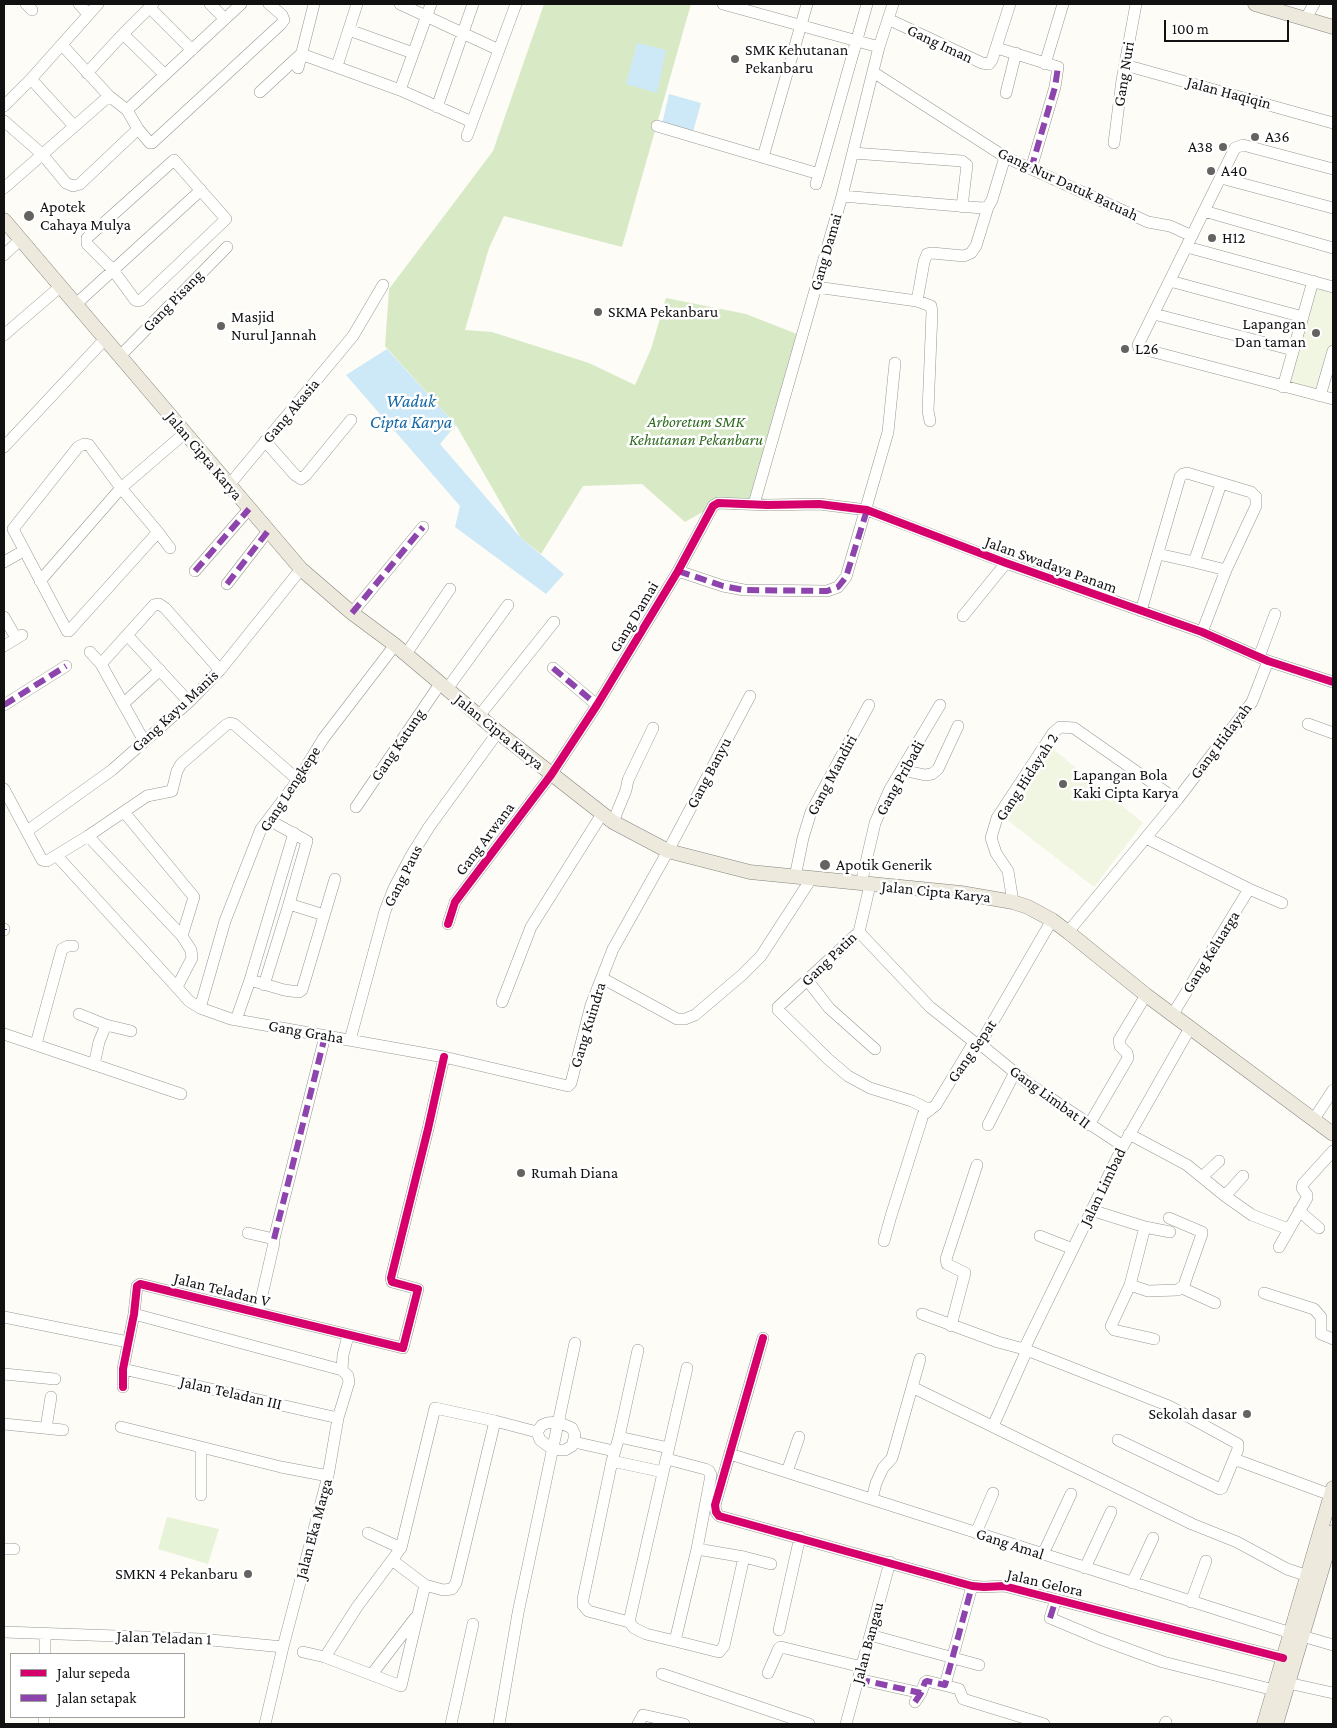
<!DOCTYPE html>
<style>
body{margin:0}
#map{position:relative;width:1337px;height:1728px;overflow:hidden;background:#fdfcf7;font-family:"Crimson Pro",serif}
canvas{display:block}
.frame{position:absolute;inset:0;border:5px solid #111;pointer-events:none}
.legend{position:absolute;left:10px;top:1653px;width:175px;height:65px;box-sizing:border-box;background:#fff;border:1px solid #a0a0a0;margin:0;padding:6px 9px;list-style:none;font-size:15px;color:#111}
.legend li{display:flex;align-items:center;gap:10px;height:25px}
.legend b{width:25px;border:1px solid #a0a0a0}
.scale{position:absolute;left:1164px;top:20px;width:125px;height:22px;box-sizing:border-box;border:2px solid #111;border-top:0;padding-left:6px;font-size:15px;line-height:18px;white-space:nowrap;color:#111;-webkit-text-stroke:4px #fff;paint-order:stroke}
</style>
<div id="map">
<canvas width="1337" height="1728"></canvas>
<div class="frame"></div>
<ul class="legend">
<li><b style="height:6px;background:#d6006c"></b>Jalur sepeda</li>
<li><b style="height:6px;background:#8e44ad"></b>Jalan setapak</li>
</ul>
<div class="scale">100 m</div>
</div>
<script>
const ctx = document.querySelector('canvas').getContext('2d');
ctx.lineJoin = 'round';
function fillPath(path, color) { ctx.fillStyle = color; ctx.fill(path, 'evenodd'); }
const poly = rows => new Path2D(rows.map(r => 'M' + r).join(''));
function stroke(path, color, width, dash) { ctx.strokeStyle = color; ctx.lineWidth = width; ctx.lineCap = dash ? 'butt' : 'round'; ctx.setLineDash(dash || []); ctx.stroke(path); }
function label(font, color, halo, rows, align = 'center') {
  ctx.font = font + ' "Crimson Pro",serif'; ctx.lineWidth = 5; ctx.setLineDash([]); ctx.textBaseline = 'middle'; ctx.strokeStyle = halo; ctx.fillStyle = color; for (const [text, x, y, turn = 0] of rows) {
    ctx.save(); ctx.translate(x, y); ctx.rotate((+turn || 0) * Math.PI / 180); ctx.textAlign = isNaN(turn) ? turn : align; if (halo) ctx.strokeText(text, 0, 0); ctx.fillText(text, 0, 0); ctx.restore();
  }
}
const green = poly([
 [167,1517,219,1529,208,1564,158,1549]
]);
const forest = poly([
 [544,4,691,4,622,247,504,216,489,248,465,330,492,332,589,363,635,385,651,349,666,298,746,314,802,336,754,504,713,506,685,522,642,484,583,486,541,554,521,538,456,425,385,346,389,289,493,151]
]);
const pitch = poly([
 [1313,281,1333,287,1333,351,1320,396,1283,387],
 [1053,749,1143,823,1094,887,1006,819]
]);
const water = poly([
 [637,43,666,50,657,93,626,84],
 [669,94,701,103,693,132,662,124],
 [387,349,456,425,440,444,521,538,564,574,546,594,455,527,460,506,346,375]
]);
const minor = poly([
 [26,4,32,10],
 [79,4,88,14],
 [210,4,225,19],
 [400,4,499,50],
 [723,4,879,47],
 [150,8,192,50],
 [1306,18,1314,4],
 [888,19,982,63,989,64,992,60,1010,4],
 [349,30,413,53],
 [123,34,153,4],
 [997,48,1058,67,1055,87,1031,169],
 [1045,64,1063,4],
 [1125,65,1333,123],
 [337,66,357,4],
 [298,68,314,4],
 [873,72,1005,157,1148,222,1170,226,1192,236],
 [87,73,123,34,165,75],
 [31,79,74,126],
 [400,90,431,4],
 [260,92,301,54,400,90,472,122],
 [1006,93,1016,53],
 [4,106,31,79,98,4],
 [437,107,473,4],
 [127,110,241,4],
 [4,121,42,154,66,183,73,186,80,184,138,129,127,110,109,96,62,45],
 [657,126,819,174],
 [138,129,150,143,152,143,281,24,284,20,282,15,269,4],
 [467,136,516,4],
 [1114,143,1122,80,1136,4],
 [853,153,962,161,967,165,962,207],
 [763,157,807,4],
 [174,160,226,219,141,300,138,301,135,300,113,270,87,244,87,238,174,160],
 [1333,169,1243,145,1235,148,1138,345,1139,348,1333,399],
 [1221,178,1333,208],
 [816,184,867,4],
 [4,188,109,96],
 [842,196,982,208,988,207,992,200,1005,157],
 [1204,211,1333,248],
 [1187,247,1333,287],
 [4,255,21,239],
 [1170,281,1303,317],
 [816,287,917,301,931,306,932,312,928,411,930,421],
 [917,301,924,262,927,254,932,253,964,256,971,253,976,246,988,207],
 [76,304,201,190],
 [1154,314,1293,350],
 [4,335,61,286],
 [120,356,227,247],
 [1283,387,1313,281],
 [1320,396,1333,351],
 [265,441,295,475,301,479,306,475,351,420],
 [4,447,105,339],
 [1221,484,1194,562,1226,570],
 [229,485,353,336,383,285],
 [754,504,842,196,879,47,893,4],
 [158,532,69,631,67,631,13,529,78,447,84,444,89,445,121,488,158,532,170,548],
 [1158,554,1194,562],
 [4,562,18,554],
 [195,571,249,509],
 [678,571,723,586,744,590,827,591,838,587,846,577,888,432,895,363],
 [40,581,121,488,185,433],
 [227,584,268,531],
 [1141,611,1180,477,1183,474,1187,473,1251,492,1256,497,1256,506,1226,570,1202,632],
 [352,613,423,527],
 [963,616,1006,563],
 [4,617,16,638],
 [127,635,189,702],
 [4,646,22,635],
 [90,652,101,664,144,741],
 [406,654,450,589],
 [1259,657,1275,614],
 [101,664,154,605,159,604,165,608,220,670],
 [553,668,597,705],
 [447,689,508,605],
 [123,704,160,670],
 [4,705,66,666],
 [479,716,554,622],
 [1308,724,1333,733],
 [902,770,925,775,932,774,938,769,958,726],
 [4,789,42,860,47,861,88,836,147,796,172,791,177,771,181,764,226,725,230,723,234,724,298,780],
 [356,807,440,684],
 [124,812,194,897,182,936,191,950,192,958,177,987],
 [269,820,307,841,289,904,324,915],
 [613,822,626,790,628,780,653,728],
 [27,831,112,770,189,702,220,670,301,569],
 [88,836,182,936],
 [1146,838,1249,889,1282,903],
 [57,856,181,992,189,1001,200,1008,231,1019,444,1057,568,1086,571,1083,591,1005,613,949,668,851,750,696],
 [795,877,803,838,811,812,869,705],
 [861,884,875,823,890,789,940,705],
 [870,885,859,932,778,1007,778,1010,828,1059,848,1076,870,1088,912,1101,930,1110],
 [1013,902,1008,871,996,853,991,838,997,818,1053,733,1060,727,1074,728,1177,800],
 [448,924,455,902,551,775,597,705,678,571,713,506,718,503,768,505,819,504,867,510,1006,563,1202,632,1268,661,1333,682],
 [4,930,4,929],
 [859,932,930,1007,974,1042],
 [1068,932,1177,800,1252,702,1268,661],
 [602,978,677,1019,685,1019,695,1015,742,975,761,956,811,879],
 [250,980,284,990,299,992,302,990,335,879],
 [808,981,829,1008,875,1049],
 [264,985,289,904],
 [502,1002,531,927,602,814],
 [200,1008,225,921,261,829,298,780,323,739,395,645],
 [79,1014,106,1025,131,1031],
 [1173,1014,1249,889],
 [236,1020,250,980,294,833],
 [4,1034,181,1094],
 [350,1040,385,911,394,888,411,856,429,827,498,732],
 [36,1044,62,949,68,946,73,946],
 [980,1044,1029,1084,1123,1146],
 [94,1065,99,1042,106,1025],
 [1314,1119,1333,1090],
 [988,1125,1015,1072],
 [1089,1125,1128,1058,1127,1053,1120,1046,1119,1040,1146,995],
 [1129,1134,1187,1165,1225,1196,1252,1215,1288,1229],
 [1202,1177,1219,1161],
 [1225,1196,1243,1176],
 [1091,1210,1145,1227,1170,1232],
 [1299,1211,1319,1228],
 [1145,1227,1130,1285,1111,1326,1114,1330,1154,1339],
 [248,1233,274,1239,274,1243,258,1313],
 [1040,1236,1073,1249],
 [274,1239,325,1036],
 [884,1241,891,1216,923,1115,936,1105,974,1042,980,1044,1052,920],
 [1279,1247,1307,1198,1307,1195,1302,1188,1303,1184,1333,1151],
 [1130,1285,1148,1291,1178,1290,1184,1285,1202,1234,1202,1232,1169,1218],
 [1182,1288,1215,1303],
 [1264,1293,1314,1309,1321,1317,1321,1334,1333,1339],
 [134,1314,342,1370],
 [922,1314,998,1342,1024,1349,1169,1406,1238,1444,1238,1449,1222,1488,1220,1489,1118,1440],
 [4,1317,128,1342],
 [951,1326,965,1273,947,1264,946,1259,977,1165],
 [763,1338,715,1505,716,1512,719,1516,972,1586,984,1587,1004,1586,1283,1658],
 [1024,1349,1123,1146,1190,1028],
 [638,1350,619,1437,612,1461,583,1599,583,1605,588,1611,629,1622,687,1368],
 [123,1369,338,1418],
 [4,1374,55,1379],
 [123,1387,123,1369,134,1314,137,1286,140,1284,403,1348,418,1289,392,1282,391,1278,428,1129,444,1057],
 [912,1387,1192,1524,1237,1542,1287,1569,1308,1576],
 [558,1422,572,1428,575,1435,572,1446,565,1450,552,1449,540,1440,537,1432,542,1425,547,1423,558,1422],
 [4,1424,63,1430],
 [993,1426,1027,1350],
 [121,1427,281,1467,328,1476],
 [46,1428,51,1397],
 [619,1437,669,1448],
 [574,1442,614,1451],
 [201,1447,201,1495],
 [730,1454,1291,1633],
 [1234,1459,1331,1495],
 [612,1461,663,1472],
 [787,1472,799,1437],
 [872,1499,876,1483,883,1468,892,1458,920,1359],
 [368,1533,401,1548],
 [976,1533,993,1493],
 [4,1549,14,1549],
 [697,1549,744,1557,771,1564],
 [1043,1554,1071,1494],
 [392,1560,401,1548,435,1408,495,1421,537,1432],
 [1085,1568,1111,1512],
 [1132,1583,1153,1538],
 [425,1585,401,1686,325,1657,357,1607,392,1560,425,1585,443,1590,452,1589,456,1583,495,1421],
 [1056,1599,1050,1618,1100,1639,1163,1662,1274,1690],
 [1191,1602,1206,1561],
 [629,1622,634,1628,646,1634,675,1641,697,1549,711,1475,709,1471,705,1469,667,1459],
 [779,1630,800,1537],
 [4,1632,201,1639,283,1647],
 [870,1635,979,1665],
 [1302,1636,1333,1645],
 [675,1641,719,1652,724,1646,744,1557],
 [303,1652,325,1657],
 [45,1654,45,1634],
 [768,1673,779,1648,781,1647,862,1667],
 [372,1674,415,1618],
 [662,1674,809,1724],
 [858,1679,921,1693],
 [1288,1683,1333,1693],
 [945,1685,972,1586],
 [915,1702,921,1693,925,1682,927,1681,959,1689,963,1699,1044,1724],
 [44,1724,44,1717],
 [265,1724,283,1647,328,1476,338,1418,349,1382,348,1376,342,1370,343,1355,348,1336],
 [451,1724,473,1624],
 [499,1724,518,1613,575,1343],
 [638,1724,643,1715,684,1724],
 [846,1724,890,1562],
 [1165,1724,1166,1722]
]);
const major = poly([
 [1255,4,1333,27],
 [4,220,301,569,352,613,395,645,498,732,613,822,668,851,750,872,961,893,1013,902,1028,907,1052,920,1068,932,1146,995,1333,1134],
 [1264,1724,1333,1488],
 [1276,1724,1333,1532]
]);
const quiet = poly([
 [1031,169,1055,87,1058,67],
 [195,571,249,509],
 [678,571,723,586,744,590,827,591,838,587,846,577,867,510],
 [227,584,268,531],
 [352,613,423,527],
 [553,668,597,705],
 [4,705,66,666],
 [4,930,4,929],
 [274,1239,325,1036],
 [1050,1618,1056,1599],
 [858,1679,921,1693],
 [915,1702,921,1693,925,1682,927,1681,945,1685,972,1586]
]);
const cycleway = poly([
 [448,924,455,902,551,775,597,705,678,571,713,506,718,503,768,505,819,504,867,510,1006,563,1202,632,1268,661,1333,682],
 [763,1338,715,1505,716,1512,719,1516,972,1586,984,1587,1004,1586,1283,1658],
 [123,1387,123,1369,134,1314,137,1286,140,1284,403,1348,418,1289,392,1282,391,1278,428,1129,444,1057]
]);
const markers = [
 [735,59,5,"#646362"],
 [1255,137,5,"#646362"],
 [1223,147,5,"#646362"],
 [1211,171,5,"#646362"],
 [29,216,6,"#646362"],
 [1212,238,5,"#646362"],
 [598,312,5,"#646362"],
 [221,326,5,"#646362"],
 [1316,333,5,"#646362"],
 [1125,349,5,"#646362"],
 [1063,784,5,"#646362"],
 [825,865,6,"#646362"],
 [521,1173,5,"#646362"],
 [1247,1414,5,"#646362"],
 [248,1574,5,"#646362"]
];
const streetNames = [
 ["Gang Iman",940,44,25],
 ["Gang Nuri",1124,74,-81],
 ["Jalan Haqiqin",1229,93,15],
 ["Gang Nur Datuk Batuah",1068,184,25],
 ["Gang Damai",826,252,-74],
 ["Gang Pisang",173,301,-46],
 ["Gang Akasia",291,411,-50],
 ["Jalan Cipta Karya",204,456,50],
 ["Jalan Swadaya Panam",1051,565,20],
 ["Gang Damai",634,617,-59],
 ["Gang Kayu Manis",175,711,-43],
 ["Jalan Cipta Karya",499,732,39],
 ["Gang Hidayah",1221,741,-53],
 ["Gang Katung",398,745,-56],
 ["Gang Banyu",709,773,-62],
 ["Gang Mandiri",832,775,-62],
 ["Gang Hidayah 2",1027,777,-57],
 ["Gang Pribadi",900,778,-61],
 ["Gang Lengkepe",290,789,-57],
 ["Gang Arwana",485,839,-53],
 ["Gang Paus",403,876,-63],
 ["Jalan Cipta Karya",936,892,6],
 ["Gang Keluarga",1211,952,-58],
 ["Gang Patin",829,959,-44],
 ["Gang Kuindra",588,1025,-73],
 ["Gang Graha",306,1032,10],
 ["Gang Sepat",972,1051,-55],
 ["Gang Limbat II",1050,1097,36],
 ["Jalan Limbad",1103,1187,-64],
 ["Jalan Teladan V",222,1290,14],
 ["Jalan Teladan III",231,1393,13],
 ["Jalan Eka Marga",314,1529,-75],
 ["Gang Amal",1010,1544,18],
 ["Jalan Gelora",1045,1583,13],
 ["Jalan Teladan 1",164,1638,2],
 ["Jalan Bangau",868,1643,-75]
];
const poiNames = [
 ["SMK Kehutanan",745,50],
 ["Pekanbaru",745,68],
 ["A36",1265,137],
 ["A38",1213,147,"right"],
 ["A40",1221,171],
 ["Apotek",40,207],
 ["Cahaya Mulya",40,225],
 ["H12",1222,238],
 ["SKMA Pekanbaru",608,312],
 ["Masjid",231,317],
 ["Nurul Jannah",231,335],
 ["Lapangan",1306,324,"right"],
 ["Dan taman",1306,342,"right"],
 ["L26",1135,349],
 ["Lapangan Bola",1073,775],
 ["Kaki Cipta Karya",1073,793],
 ["Apotik Generik",836,865],
 ["Rumah Diana",531,1173],
 ["Sekolah dasar",1237,1414,"right"],
 ["SMKN 4 Pekanbaru",238,1574,"right"]
];
const parkNames = [
 ["Arboretum SMK",696,422],
 ["Kehutanan Pekanbaru",696,440]
];
const waterNames = [
 ["Waduk",411,401],
 ["Cipta Karya",411,422]
];
fillPath(green, '#e7f3d7');
fillPath(forest, '#d8eac5');
fillPath(pitch, '#f0f6e1');
fillPath(water, '#cde8f7');
stroke(minor, '#979795', 12);
stroke(major, '#858482', 15);
stroke(minor, '#fffffe', 11);
stroke(major, '#ede9dc', 14);
stroke(quiet, '#8e44ad', 6, [12, 6]);
stroke(cycleway, '#d6006c', 8);
for (const [x, y, r, color] of markers) { const dot = new Path2D(); dot.arc(x, y, r, 0, 2 * Math.PI); ctx.fillStyle = color; ctx.fill(dot); stroke(dot, '#fff', 2); }
label('16px', '#111', '#fff', streetNames);
label('16px', '#111', '#fff', poiNames, 'left');
label('italic 16px', '#2f6b1f', '#fff', parkNames);
label('italic 18px', '#1768a6', '#fff', waterNames);
</script>
